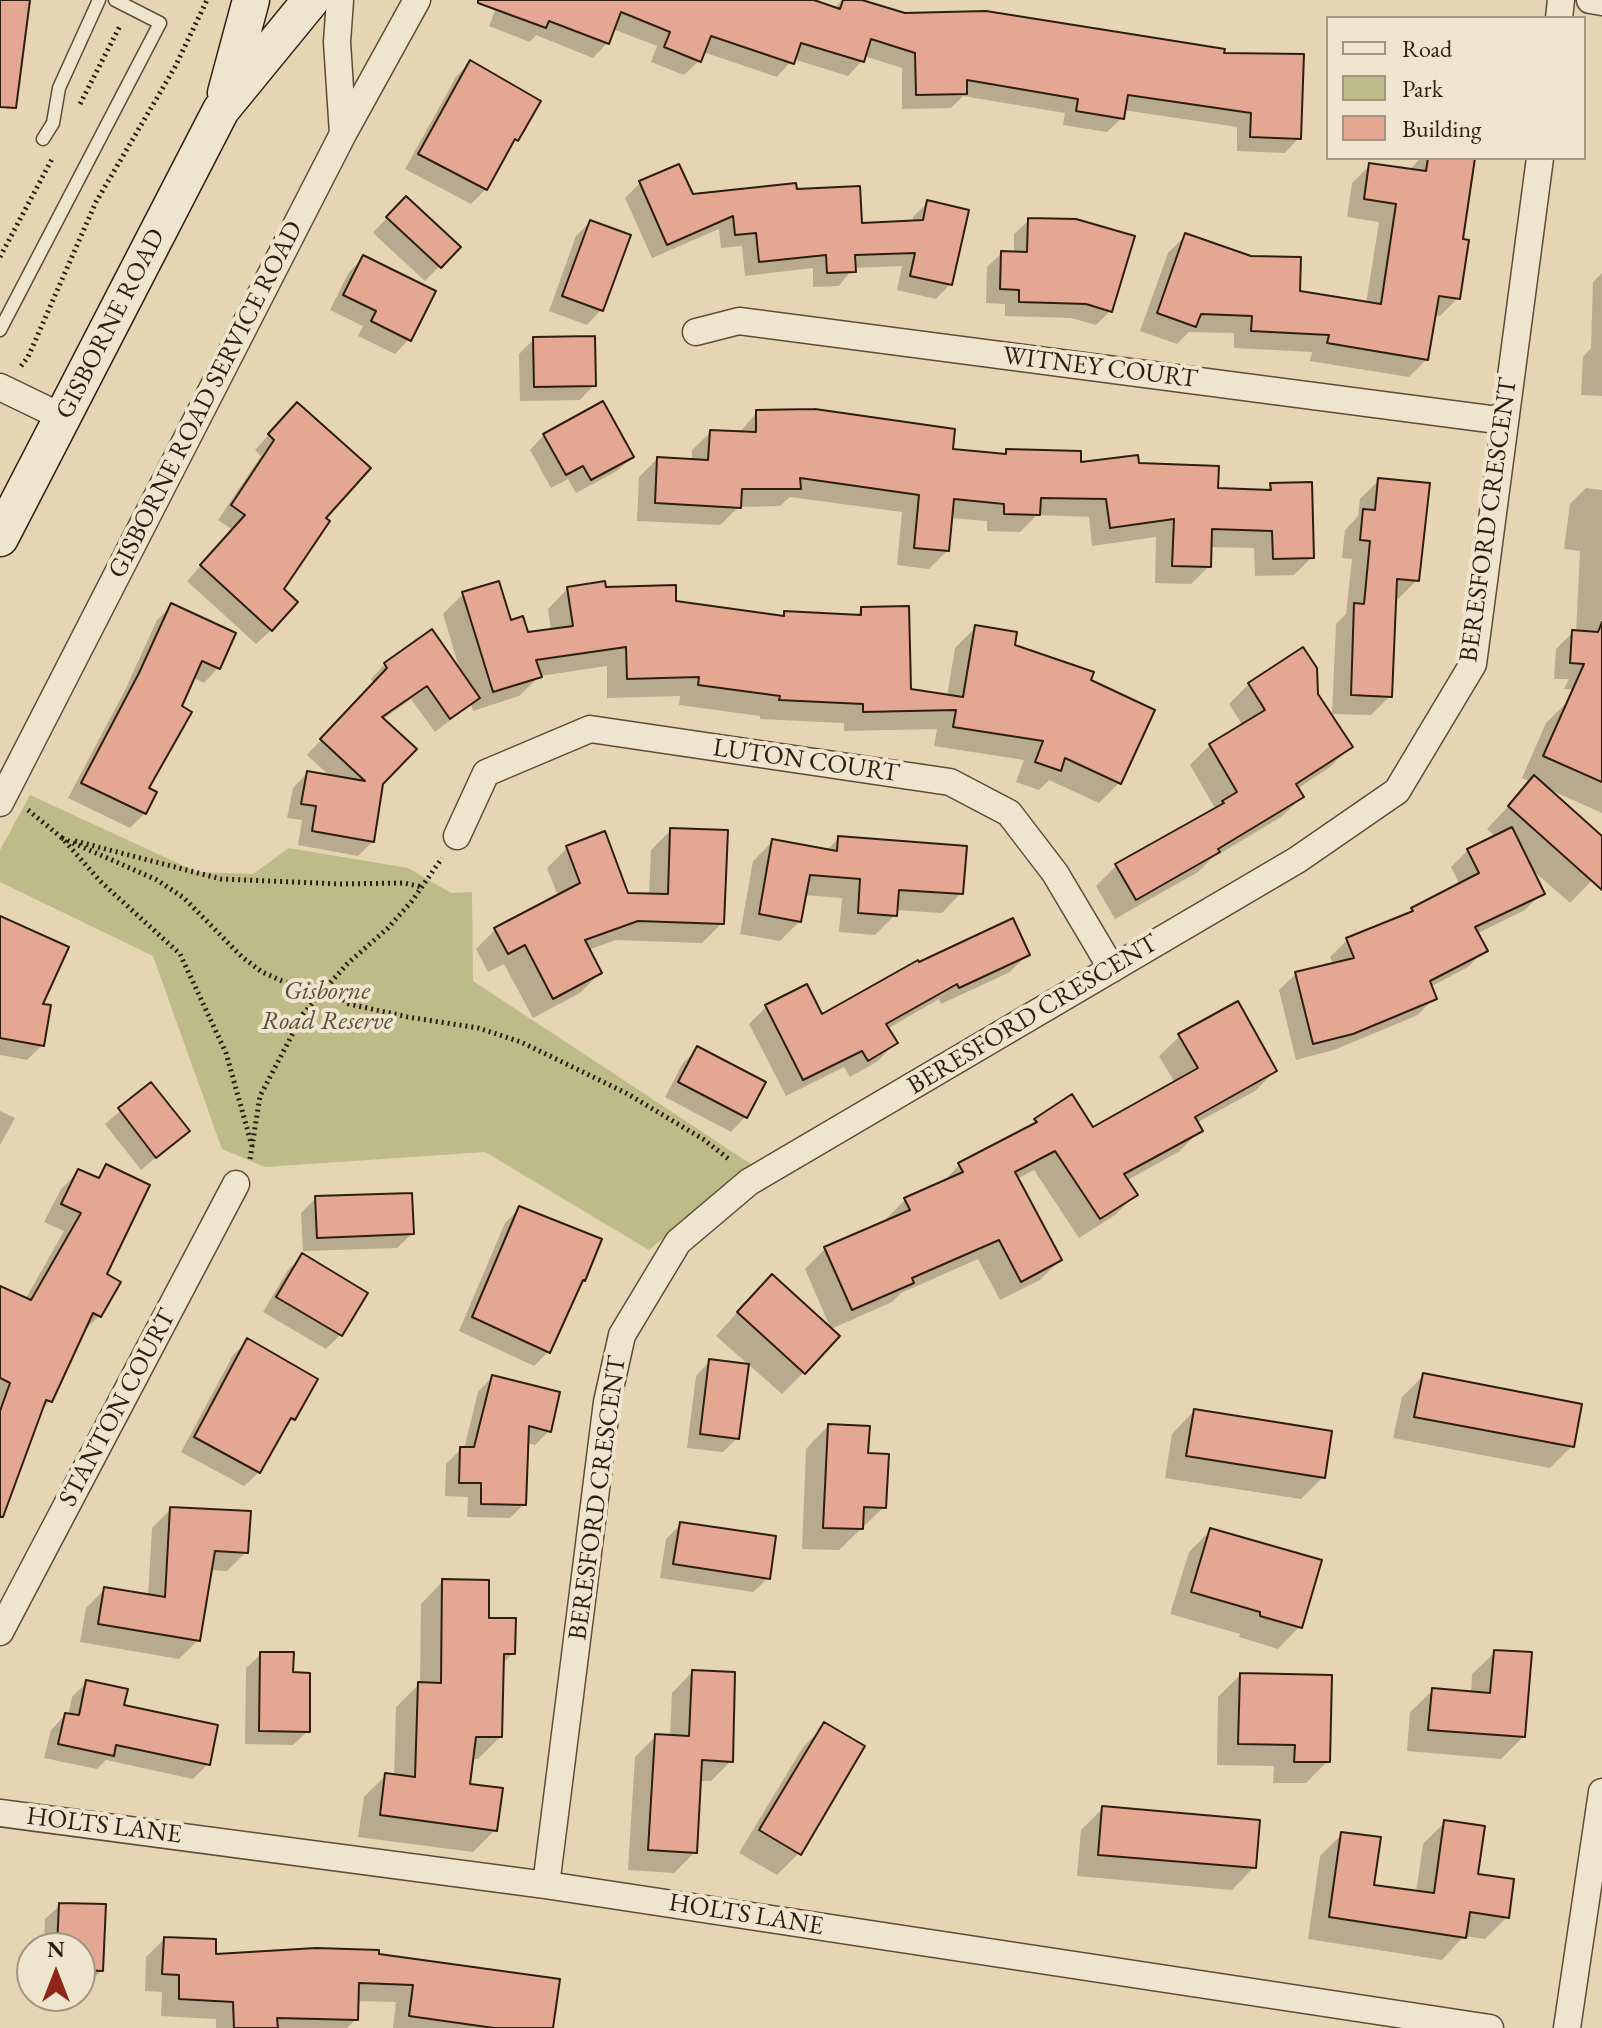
<!DOCTYPE html>
<style>
body{margin:0}
#map{position:relative;width:1602px;height:2028px;overflow:hidden;background:#e6d5b2;font-family:"EB Garamond",serif}
canvas{display:block}
.legend{position:absolute;left:1326px;top:16px;width:260px;height:144px;box-sizing:border-box;background:#efe4cd;border:2px solid #a29581;margin:0;padding:10px 14px;list-style:none;font-size:24px;color:#2f1e10}
.legend li{display:flex;align-items:center;gap:16px;height:40px}
.legend b{width:40px;border:2px solid #a29581}
.north{position:absolute;left:16px;top:1932px;width:80px;height:80px;box-sizing:border-box;background:#efe4cd;border:2px solid #a29581;border-radius:50%;rotate:0deg;font-size:22px;font-weight:700;line-height:32px;text-align:center;color:#2f1e10}
.north::after{content:'';display:block;margin:auto;width:28px;height:36px;background:#8f2418;clip-path:polygon(50% 0,100% 100%,50% 72%,0 100%)}
</style>
<div id="map">
<canvas width="1602" height="2028"></canvas>
<ul class="legend">
<li><b style="height:10px;background:#efe4cd"></b>Road</li>
<li><b style="height:22px;background:#bdbb87"></b>Park</li>
<li><b style="height:22px;background:#e4a791"></b>Building</li>
</ul>
<div class="north">N</div>
</div>
<script>
const ctx = document.querySelector('canvas').getContext('2d');
ctx.lineJoin = 'round';
function fillPath(path, color) { ctx.fillStyle = color; ctx.fill(path, 'evenodd'); }
const poly = rows => new Path2D(rows.map(r => 'M' + r).join(''));
function stroke(path, color, width, dash) { ctx.strokeStyle = color; ctx.lineWidth = width; ctx.lineCap = dash ? 'butt' : 'round'; ctx.setLineDash(dash || []); ctx.stroke(path); }
function label(font, color, halo, rows, align = 'center') {
  ctx.font = font + ' "EB Garamond",serif'; ctx.lineWidth = 8; ctx.setLineDash([]); ctx.textBaseline = 'middle'; ctx.strokeStyle = halo; ctx.fillStyle = color; for (const [text, x, y, turn = 0] of rows) {
    ctx.save(); ctx.translate(x, y); ctx.rotate((+turn || 0) * Math.PI / 180); ctx.textAlign = isNaN(turn) ? turn : align; if (halo) ctx.strokeText(text, 0, 0); ctx.fillText(text, 0, 0); ctx.restore();
  }
}
const green = poly([
 [30,795,197,872,253,874,289,848,408,868,451,893,472,892,473,981,751,1164,649,1250,485,1152,265,1167,222,1149,153,956,0,882,0,850]
]);
const shadow = poly([
 [499,0,808,0,834,9,842,0,856,0,905,15,1222,55,1299,138,1285,153,1237,151,1237,127,1123,110,1122,118,1107,132,1063,125,1065,113,963,96,951,108,902,109,902,68,864,56,862,61,848,76,793,59,777,77,703,52,699,61,684,75,651,62,657,46,613,29,607,43,593,58,536,35,530,42,489,26],
 [470,62,538,102,516,140,508,148,486,189,471,204,405,169,456,77],
 [1421,158,1473,158,1460,240,1458,298,1440,316,1434,315,1427,359,1409,377,1310,361,1312,352,1234,348,1234,333,1189,332,1177,344,1140,331,1168,253,1186,235,1298,292,1366,304,1379,222,1347,217,1352,183,1370,165,1412,171,1412,167],
 [678,166,692,196,795,191,860,225,912,223,913,217,928,202,950,284,936,299,897,290,902,266,853,268,839,286,813,287,813,268,745,276,742,246,721,248,719,229,652,258,625,198,640,183],
 [391,213,458,247,425,281,373,233],
 [1029,220,1110,311,1096,325,1071,318,1005,316,1005,304,986,303,987,267,1002,253,1014,253,1014,234],
 [590,222,601,310,587,325,549,311,576,236],
 [364,257,409,339,395,354,358,336,363,326,330,310,349,272],
 [1602,273,1602,396,1581,395,1583,357,1591,348,1593,282],
 [534,339,594,385,580,400,520,401,519,354],
 [757,412,951,451,1002,456,1007,451,1079,464,1137,465,1216,490,1265,492,1271,485,1312,557,1294,575,1255,576,1254,548,1210,547,1209,566,1191,584,1155,583,1156,537,1092,546,1089,517,1037,515,1020,532,987,531,987,521,950,518,947,551,929,569,897,565,902,512,790,497,780,506,739,507,720,525,637,521,639,477,657,459,692,461,692,450,711,432,739,433],
 [283,419,323,519,281,590,271,630,256,644,187,581,233,530,218,520,261,456,255,450],
 [544,435,632,457,617,471,576,493,568,479,551,488,530,450],
 [1379,480,1417,580,1398,599,1394,599,1390,696,1371,715,1332,714,1336,624,1346,614,1352,559,1342,558,1345,530,1358,516,1360,499],
 [1586,488,1602,490,1602,691,1564,689,1569,679,1554,679,1556,649,1572,633,1576,633,1580,551,1564,549,1570,504],
 [568,588,604,589,674,603,780,617,785,613,854,617,862,609,909,691,947,697,955,648,976,627,1089,681,1119,783,1099,803,1049,780,1039,790,1016,782,1024,760,934,746,937,729,844,731,844,723,760,719,760,716,679,705,680,696,607,698,607,666,540,676,519,696,473,711,471,704,435,732,411,699,382,720,382,783,373,841,358,856,298,845,302,820,287,818,293,788,307,773,331,777,307,755,374,684,371,679,385,664,461,674,443,614,463,594,526,634,551,631,548,609],
 [171,606,218,668,204,683,192,677,147,789,145,813,130,828,68,798,125,690,157,620],
 [1249,684,1316,695,1350,747,1330,767,1297,789,1302,797,1281,817,1211,859,1198,872,1115,919,1096,886,1116,866,1216,810,1190,765,1210,745,1243,726,1229,704],
 [1568,701,1602,716,1602,813,1548,789,1602,838,1602,870,1570,903,1529,867,1542,893,1525,910,1476,934,1485,950,1468,967,1430,987,1434,998,1418,1015,1334,1050,1296,1060,1279,990,1296,974,1334,965,1330,957,1347,940,1406,916,1413,910,1460,885,1451,867,1468,850,1496,837,1487,829,1531,782,1522,778,1546,723],
 [671,830,722,923,702,943,616,940,588,950,600,973,580,993,533,1018,504,964,488,972,476,949,496,929,558,896,547,868,567,848,626,894,649,895,651,850],
 [839,838,961,893,942,913,895,910,895,915,875,935,839,932,842,898,804,895,800,921,780,941,740,934,753,861,773,841,826,851],
 [0,924,40,1005,42,1045,27,1060,0,1055],
 [1027,955,1010,972,941,1004,939,999,887,1029,895,1043,878,1061,850,1077,844,1067,786,1096,749,1024,766,1007,822,1017,919,964],
 [1180,1036,1275,1071,1255,1091,1196,1123,1200,1130,1180,1151,1126,1181,1135,1195,1115,1215,1079,1238,1034,1170,1017,1179,1060,1260,1040,1280,1000,1300,978,1259,901,1293,892,1302,831,1329,805,1269,825,1249,886,1222,885,1220,905,1200,941,1184,959,1165,1026,1130,1036,1120,1093,1129,1175,1083,1159,1056],
 [698,1049,745,1117,731,1132,665,1097,683,1063],
 [151,1085,188,1131,141,1170,105,1124],
 [0,1111,15,1118,0,1145],
 [105,1170,104,1275,99,1316,82,1333,50,1401,39,1412,0,1496,0,1290,25,1300,64,1231,44,1222,61,1189,79,1171,96,1179],
 [316,1198,412,1234,397,1248,303,1251,301,1213],
 [519,1209,584,1280,578,1285,548,1352,534,1366,459,1331,505,1223],
 [302,1256,340,1335,326,1349,263,1312,288,1270],
 [750,1298,804,1372,782,1394,716,1336],
 [248,1341,293,1419,283,1429,259,1472,244,1486,181,1452,233,1355],
 [710,1361,737,1438,723,1452,687,1448,696,1376],
 [1424,1375,1572,1446,1550,1468,1393,1438,1402,1397],
 [492,1377,549,1431,535,1445,526,1443,524,1504,510,1518,467,1517,468,1497,445,1496,446,1464,461,1449,464,1449,478,1392],
 [1194,1411,1323,1477,1301,1499,1165,1478,1172,1434],
 [828,1426,866,1455,884,1507,839,1550,802,1549,806,1449],
 [171,1509,246,1552,227,1571,210,1570,198,1640,179,1659,80,1642,86,1608,105,1589,148,1596,152,1528],
 [681,1524,768,1578,753,1592,660,1578,666,1539],
 [1211,1530,1300,1626,1278,1649,1239,1637,1240,1634,1170,1614,1189,1552],
 [443,1581,487,1620,513,1653,502,1664,500,1737,478,1759,471,1759,468,1786,495,1830,473,1852,358,1837,364,1797,386,1775,394,1776,396,1707,420,1683,421,1604],
 [1495,1652,1523,1737,1501,1759,1407,1751,1410,1712,1433,1690,1471,1693,1472,1674],
 [261,1654,291,1674,308,1731,293,1745,245,1744,246,1668],
 [692,1672,731,1761,711,1781,699,1781,695,1852,674,1873,628,1870,635,1757,656,1736,670,1737,672,1693],
 [1240,1675,1328,1761,1306,1783,1273,1783,1274,1766,1217,1765,1218,1697],
 [87,1682,122,1707,208,1764,193,1779,106,1760,97,1769,44,1758,51,1730,65,1715,68,1716,72,1697],
 [825,1725,799,1853,777,1875,739,1853,803,1747],
 [1103,1808,1254,1867,1232,1890,1077,1876,1081,1830],
 [1445,1822,1476,1875,1507,1917,1485,1939,1464,1936,1442,1960,1308,1939,1320,1856,1342,1834,1372,1887,1416,1893,1423,1844],
 [60,1905,101,1971,87,1985,80,1985,80,1948,44,1948,45,1919],
 [164,1939,214,1956,377,1955,551,2028,393,2028,396,2002,356,2001,356,2019,347,2028,216,2028,216,2019,161,2016,162,1992,145,1991,146,1957]
]);
const building = poly([
 [0,0,30,0,16,108,0,107,0,0],
 [478,0,814,0,840,9,843,0,862,0,905,13,986,11,1225,49,1224,53,1304,54,1301,139,1250,137,1251,113,1128,95,1124,119,1076,111,1078,99,967,80,967,94,916,95,915,53,871,39,864,62,801,43,794,64,711,36,701,62,664,47,670,32,621,12,609,44,549,21,546,28,478,3,478,0],
 [470,60,541,101,518,141,515,139,487,190,418,154,470,60],
 [1428,158,1475,158,1463,239,1469,240,1460,299,1439,296,1428,360,1327,343,1329,335,1251,331,1252,316,1201,314,1196,327,1157,313,1185,233,1251,256,1301,257,1300,291,1381,304,1396,204,1364,199,1369,163,1426,171,1428,158],
 [679,164,693,194,796,183,797,189,860,186,862,223,923,220,927,200,969,210,952,285,910,276,915,253,855,255,856,272,827,273,826,255,759,262,756,233,735,235,733,216,667,245,639,181,679,164],
 [406,196,461,247,441,268,386,217,406,196],
 [1028,218,1076,219,1135,236,1112,312,1086,304,1019,302,1019,290,1000,289,1001,251,1027,252,1028,218],
 [590,220,631,235,603,311,562,296,590,220],
 [363,255,436,291,411,341,371,321,376,311,343,295,363,255],
 [595,336,596,386,534,387,533,337,595,336],
 [603,401,634,457,591,480,583,466,566,475,543,434,603,401],
 [297,402,371,468,326,518,330,521,284,589,298,602,272,631,200,565,245,515,231,505,274,440,268,434,297,402],
 [815,409,955,429,953,449,1006,454,1006,449,1081,451,1081,462,1138,455,1139,463,1219,466,1218,488,1271,490,1270,483,1312,482,1314,558,1273,559,1272,531,1212,529,1211,567,1172,566,1174,519,1110,528,1106,499,1041,498,1040,515,1004,514,1004,504,954,499,949,551,914,548,919,495,800,478,801,489,742,489,741,508,655,503,657,457,708,460,710,430,756,432,756,410,815,409],
 [1378,478,1430,483,1419,581,1397,579,1392,697,1351,695,1354,603,1364,604,1370,541,1360,540,1363,509,1375,510,1378,478],
 [499,581,511,620,523,616,528,632,573,626,567,587,605,581,606,587,676,585,676,601,784,616,784,611,861,615,861,607,909,606,911,689,963,697,975,625,1017,632,1015,645,1094,672,1091,680,1155,710,1121,784,1065,758,1061,771,1035,762,1043,741,953,727,956,710,863,712,863,704,779,700,780,696,698,685,699,677,627,679,626,647,536,660,542,677,493,692,462,592,499,581],
 [171,603,236,633,220,669,202,661,182,706,192,712,149,788,157,792,146,814,81,783,139,673,171,603],
 [1602,622,1602,782,1543,756,1584,664,1570,663,1572,630,1598,632,1602,622],
 [432,629,480,698,450,719,427,686,382,717,417,749,383,784,374,842,312,831,316,806,301,804,307,771,365,781,320,739,387,668,384,663,432,629],
 [1303,647,1317,668,1318,694,1353,747,1296,784,1304,797,1218,849,1220,852,1136,900,1115,864,1224,803,1222,801,1237,792,1209,744,1265,710,1248,683,1303,647],
 [1534,775,1602,836,1602,890,1508,806,1534,775],
 [1512,827,1545,894,1475,927,1488,951,1430,981,1437,999,1353,1034,1313,1044,1295,972,1354,958,1346,938,1413,911,1411,908,1479,873,1467,849,1512,827],
 [670,828,728,830,724,924,638,921,585,940,602,973,553,999,525,945,508,954,494,928,580,883,566,846,605,831,628,893,668,894,670,828],
 [838,836,967,846,963,894,899,890,897,916,858,913,860,879,810,875,801,922,759,914,772,839,837,851,838,836],
 [0,916,69,947,43,1004,51,1005,44,1046,0,1038,0,916],
 [1013,918,1030,955,959,988,957,984,886,1024,898,1043,868,1061,862,1051,803,1080,765,1005,807,984,822,1014,918,960,919,962,1013,918],
 [1238,1001,1277,1071,1195,1117,1203,1131,1124,1174,1138,1195,1100,1219,1055,1151,1015,1172,1062,1260,1021,1282,999,1240,912,1278,914,1283,852,1310,824,1247,910,1210,904,1198,963,1172,958,1163,1037,1122,1034,1119,1072,1094,1093,1127,1198,1068,1178,1034,1238,1001],
 [697,1046,766,1082,747,1118,678,1082,697,1046],
 [151,1082,190,1131,156,1158,118,1108,151,1082],
 [106,1164,150,1185,107,1274,121,1282,101,1317,93,1313,52,1402,46,1400,3,1517,0,1517,0,1411,10,1383,0,1378,0,1286,31,1300,81,1213,61,1204,78,1169,99,1178,106,1164],
 [412,1193,414,1234,317,1238,315,1196,412,1193],
 [519,1206,602,1239,585,1281,583,1280,550,1353,472,1317,519,1206],
 [302,1253,368,1293,342,1336,276,1297,302,1253],
 [772,1274,840,1336,805,1374,737,1312,772,1274],
 [247,1338,318,1379,295,1420,291,1418,260,1473,194,1437,247,1338],
 [709,1359,749,1364,739,1439,700,1434,709,1359],
 [1423,1373,1582,1404,1574,1447,1414,1417,1423,1373],
 [492,1375,560,1392,551,1432,529,1426,526,1505,481,1504,481,1483,459,1483,460,1447,474,1447,492,1375],
 [1194,1409,1332,1431,1325,1478,1186,1456,1194,1409],
 [828,1424,870,1426,868,1453,889,1454,886,1508,864,1507,863,1529,823,1528,828,1424],
 [170,1507,251,1511,248,1553,215,1551,200,1641,98,1624,104,1587,165,1597,170,1507],
 [680,1522,776,1536,770,1579,673,1564,680,1522],
 [1210,1528,1322,1560,1302,1628,1260,1616,1260,1612,1191,1592,1210,1528],
 [442,1579,489,1580,489,1618,516,1618,515,1654,504,1654,502,1737,476,1737,470,1784,503,1788,497,1831,380,1815,385,1773,415,1777,418,1682,441,1683,442,1579],
 [1494,1650,1532,1652,1525,1737,1428,1730,1432,1688,1490,1693,1494,1650],
 [260,1652,294,1652,293,1672,310,1673,310,1732,259,1731,260,1652],
 [692,1670,735,1672,733,1762,702,1760,697,1853,648,1850,655,1734,689,1736,692,1670],
 [1240,1673,1332,1675,1330,1762,1294,1762,1295,1745,1238,1744,1240,1673],
 [86,1680,128,1689,124,1705,218,1725,210,1765,116,1745,114,1756,58,1744,65,1713,79,1715,86,1680],
 [824,1722,865,1746,801,1855,759,1830,824,1722],
 [1102,1806,1260,1820,1256,1868,1098,1855,1102,1806],
 [1444,1820,1485,1826,1478,1874,1514,1879,1509,1918,1470,1912,1466,1938,1329,1917,1341,1832,1381,1837,1374,1885,1434,1893,1444,1820],
 [59,1903,106,1904,103,1971,80,1970,80,1948,57,1948,59,1903],
 [164,1937,216,1939,216,1954,316,1948,379,1950,379,1954,560,1979,553,2028,494,2028,409,2016,413,1985,359,1983,358,2020,277,2018,278,2028,234,2028,233,2002,179,1999,179,1975,162,1974,164,1937]
]);
const path = poly([
 [80,104,121,24],
 [0,257,52,159],
 [21,366,28,357,96,202,175,67,207,0],
 [28,810,62,838,100,881,180,954,226,1053,252,1146],
 [62,838,157,880,184,898,242,957,262,972,289,984,339,997,349,1004,408,1017,478,1028,521,1042,626,1093,703,1139,730,1160],
 [75,841,221,879,339,884,404,883,422,887],
 [250,1159,260,1096,303,1014,347,964,388,928,412,901,442,858]
]);
const service = poly([
 [43,139,53,123,59,88,99,0],
 [0,330,160,23,115,0]
]);
const minor = poly([
 [340,0,337,42,343,134],
 [1590,0,1602,2],
 [1559,18,1561,0],
 [696,332,739,321,1505,421],
 [0,387,62,417],
 [0,803,343,134,417,0],
 [457,836,486,773,590,729,950,782,1009,813,1055,873,1112,969],
 [0,1632,236,1184],
 [0,1813,546,1885,1490,2028],
 [546,1885,607,1402,622,1335,678,1242,749,1182,1297,860,1397,791,1473,664,1540,158],
 [1567,2028,1602,1792]
]);
const secondary = poly([
 [226,93,251,0],
 [0,538,221,110,311,0]
]);
const streetNames = [
 ["GISBORNE ROAD",111,324,-63],
 ["WITNEY COURT",1100,368,7],
 ["GISBORNE ROAD SERVICE ROAD",206,400,-63],
 ["BERESFORD CRESCENT",1489,520,-82],
 ["LUTON COURT",806,761,8],
 ["BERESFORD CRESCENT",1033,1015,-31],
 ["STANTON COURT",118,1408,-62],
 ["BERESFORD CRESCENT",598,1498,-82],
 ["HOLTS LANE",104,1826,7],
 ["HOLTS LANE",746,1915,9]
];
const parkNames = [
 ["Gisborne",327,992],
 ["Road Reserve",327,1022]
];
fillPath(green, '#bdbb87');
fillPath(shadow, '#0003');
fillPath(building, '#e4a791');
stroke(building, '#2f1e10', 2);
stroke(service, '#5d4c38', 15);
stroke(minor, '#5d4c38', 29);
stroke(secondary, '#2f1e10', 39);
stroke(path, '#2f1e10', 5, [2, 4]);
stroke(service, '#efe4cd', 12);
stroke(minor, '#efe4cd', 26);
stroke(secondary, '#efe4cd', 36);
label('26px', '#2f1e10', '#efe4cd', streetNames);
label('italic 26px', '#5a4d34', '#efe4cd', parkNames);
</script>
